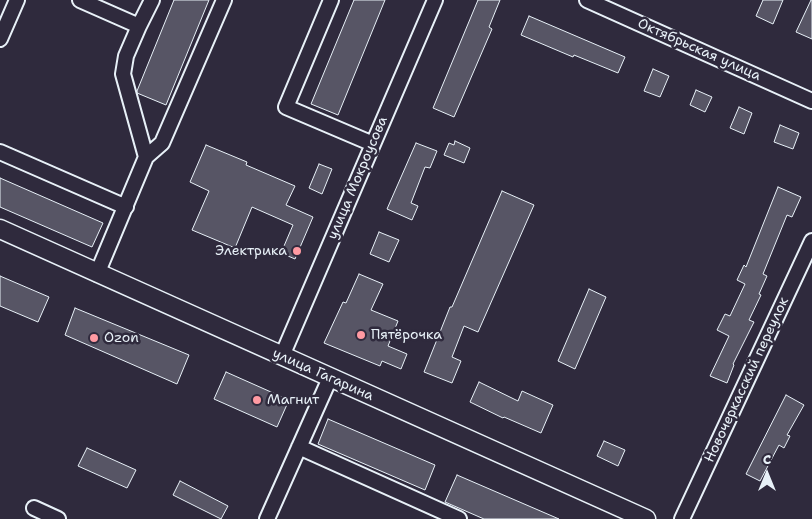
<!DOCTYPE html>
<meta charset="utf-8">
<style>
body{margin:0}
#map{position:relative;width:812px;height:519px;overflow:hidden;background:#2f2a3d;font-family:"Shantell Sans",sans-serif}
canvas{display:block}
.north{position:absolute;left:742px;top:449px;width:50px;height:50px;-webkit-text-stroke:4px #2f2a3d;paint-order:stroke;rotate:0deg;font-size:14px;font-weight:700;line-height:20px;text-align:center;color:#e8f1f8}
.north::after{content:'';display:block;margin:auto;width:18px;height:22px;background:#e8f1f8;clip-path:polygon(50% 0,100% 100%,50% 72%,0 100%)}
</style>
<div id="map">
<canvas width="812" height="519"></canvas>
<div class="north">С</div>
</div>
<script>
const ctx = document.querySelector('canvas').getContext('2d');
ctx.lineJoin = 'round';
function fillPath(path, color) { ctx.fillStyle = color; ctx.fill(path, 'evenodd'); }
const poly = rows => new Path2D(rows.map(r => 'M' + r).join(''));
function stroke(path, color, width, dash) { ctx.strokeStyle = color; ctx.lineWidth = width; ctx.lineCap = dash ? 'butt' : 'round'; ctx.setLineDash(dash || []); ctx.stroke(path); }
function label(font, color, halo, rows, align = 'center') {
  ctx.font = font + ' "Shantell Sans",sans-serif'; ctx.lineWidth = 5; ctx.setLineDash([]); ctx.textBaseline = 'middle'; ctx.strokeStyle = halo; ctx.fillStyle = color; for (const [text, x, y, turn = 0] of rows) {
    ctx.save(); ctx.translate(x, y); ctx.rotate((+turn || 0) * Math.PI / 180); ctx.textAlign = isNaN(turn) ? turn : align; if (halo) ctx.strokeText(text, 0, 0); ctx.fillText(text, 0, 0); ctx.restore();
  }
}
const building = poly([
 [174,0,209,0,166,105,137,93,137,91,174,0],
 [354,0,385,0,338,115,311,104,354,0],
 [478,0,500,0,489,27,492,29,454,117,433,108,478,0],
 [763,0,783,0,773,24,756,16,763,0],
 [811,0,812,0,812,39,796,32,811,0],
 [529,16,625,57,618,73,574,55,573,57,521,35,529,16],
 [653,69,669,76,660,97,644,91,653,69],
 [696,90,712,97,705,112,690,105,696,90],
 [739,107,752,113,744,134,730,128,739,107],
 [780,125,799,133,793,149,774,142,780,125],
 [455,141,470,148,464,163,444,155,449,143,454,145,455,141],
 [416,143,437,151,430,168,425,167,411,203,418,206,412,220,387,209,416,143],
 [206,145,247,162,246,165,295,186,286,205,313,217,295,259,281,253,293,225,252,207,235,248,192,230,209,191,190,182,206,145],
 [319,164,332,169,322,194,309,188,319,164],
 [0,178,103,223,92,247,0,207,0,178],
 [778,187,801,197,792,217,787,215,763,274,767,276,759,294,761,295,749,320,754,322,733,364,734,365,727,383,710,376,729,336,717,330,725,314,730,316,745,284,737,280,744,265,746,267,778,187],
 [502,191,534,205,478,332,464,326,452,357,461,361,452,383,424,372,450,307,452,307,502,191],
 [379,232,399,240,389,262,370,254,379,232],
 [359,274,383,284,371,310,398,321,388,346,407,354,401,369,382,361,380,366,324,343,343,302,346,303,359,274],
 [0,276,49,297,38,322,0,306,0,276],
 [589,289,606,297,575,369,558,361,589,289],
 [75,308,189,355,177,384,65,335,75,308],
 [226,372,289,400,277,427,214,399,226,372],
 [479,382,518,401,522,391,553,405,541,433,504,417,503,418,470,402,479,382],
 [786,395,804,405,787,435,790,436,784,448,779,445,760,481,746,474,786,395],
 [328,419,435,465,425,490,318,444,328,419],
 [604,441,625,450,618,466,597,456,604,441],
 [87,448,136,470,127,488,78,466,87,448],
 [457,475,559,519,484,519,445,502,457,475],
 [180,481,228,506,221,519,173,495,180,481]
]);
const minor = poly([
 [80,0,139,26,126,56,123,74,146,157,97,274],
 [331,0,286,107,373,144],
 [587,0,812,101],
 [139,26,152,0],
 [0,39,17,0],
 [0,152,126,207],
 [146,157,162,143,224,0],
 [282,356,435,0],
 [299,447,459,519],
 [34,508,58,519],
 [267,519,330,378],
 [682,519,812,241]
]);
const major = poly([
 [0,229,646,519]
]);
const markers = [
 [297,251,5,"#ff9aa2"],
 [361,335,5,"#ff9aa2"],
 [94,338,5,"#ff9aa2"],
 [257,400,5,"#ff9aa2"]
];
const streetNames = [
 ["Октябрьская улица",699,50,24],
 ["улица Мокроусова",358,178,-67],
 ["улица Гагарина",323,375,24],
 ["Новочеркасский переулок",747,380,-65]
];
const poiNames = [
 ["Электрика",287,251,"right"],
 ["Пятёрочка",371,335],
 ["Ozon",104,338],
 ["Магнит",267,400]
];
fillPath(building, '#575565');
stroke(building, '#e8f1f8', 1);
stroke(minor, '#e8f1f8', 18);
stroke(major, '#e8f1f8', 21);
stroke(minor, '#2f2a3d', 14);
stroke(major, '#2f2a3d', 18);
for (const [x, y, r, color] of markers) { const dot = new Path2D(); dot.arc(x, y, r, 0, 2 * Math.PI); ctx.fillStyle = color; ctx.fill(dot); stroke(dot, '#2f2a3d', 2); }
label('14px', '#e8f1f8', '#2f2a3d', streetNames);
label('14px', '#e8f1f8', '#2f2a3d', poiNames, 'left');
</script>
